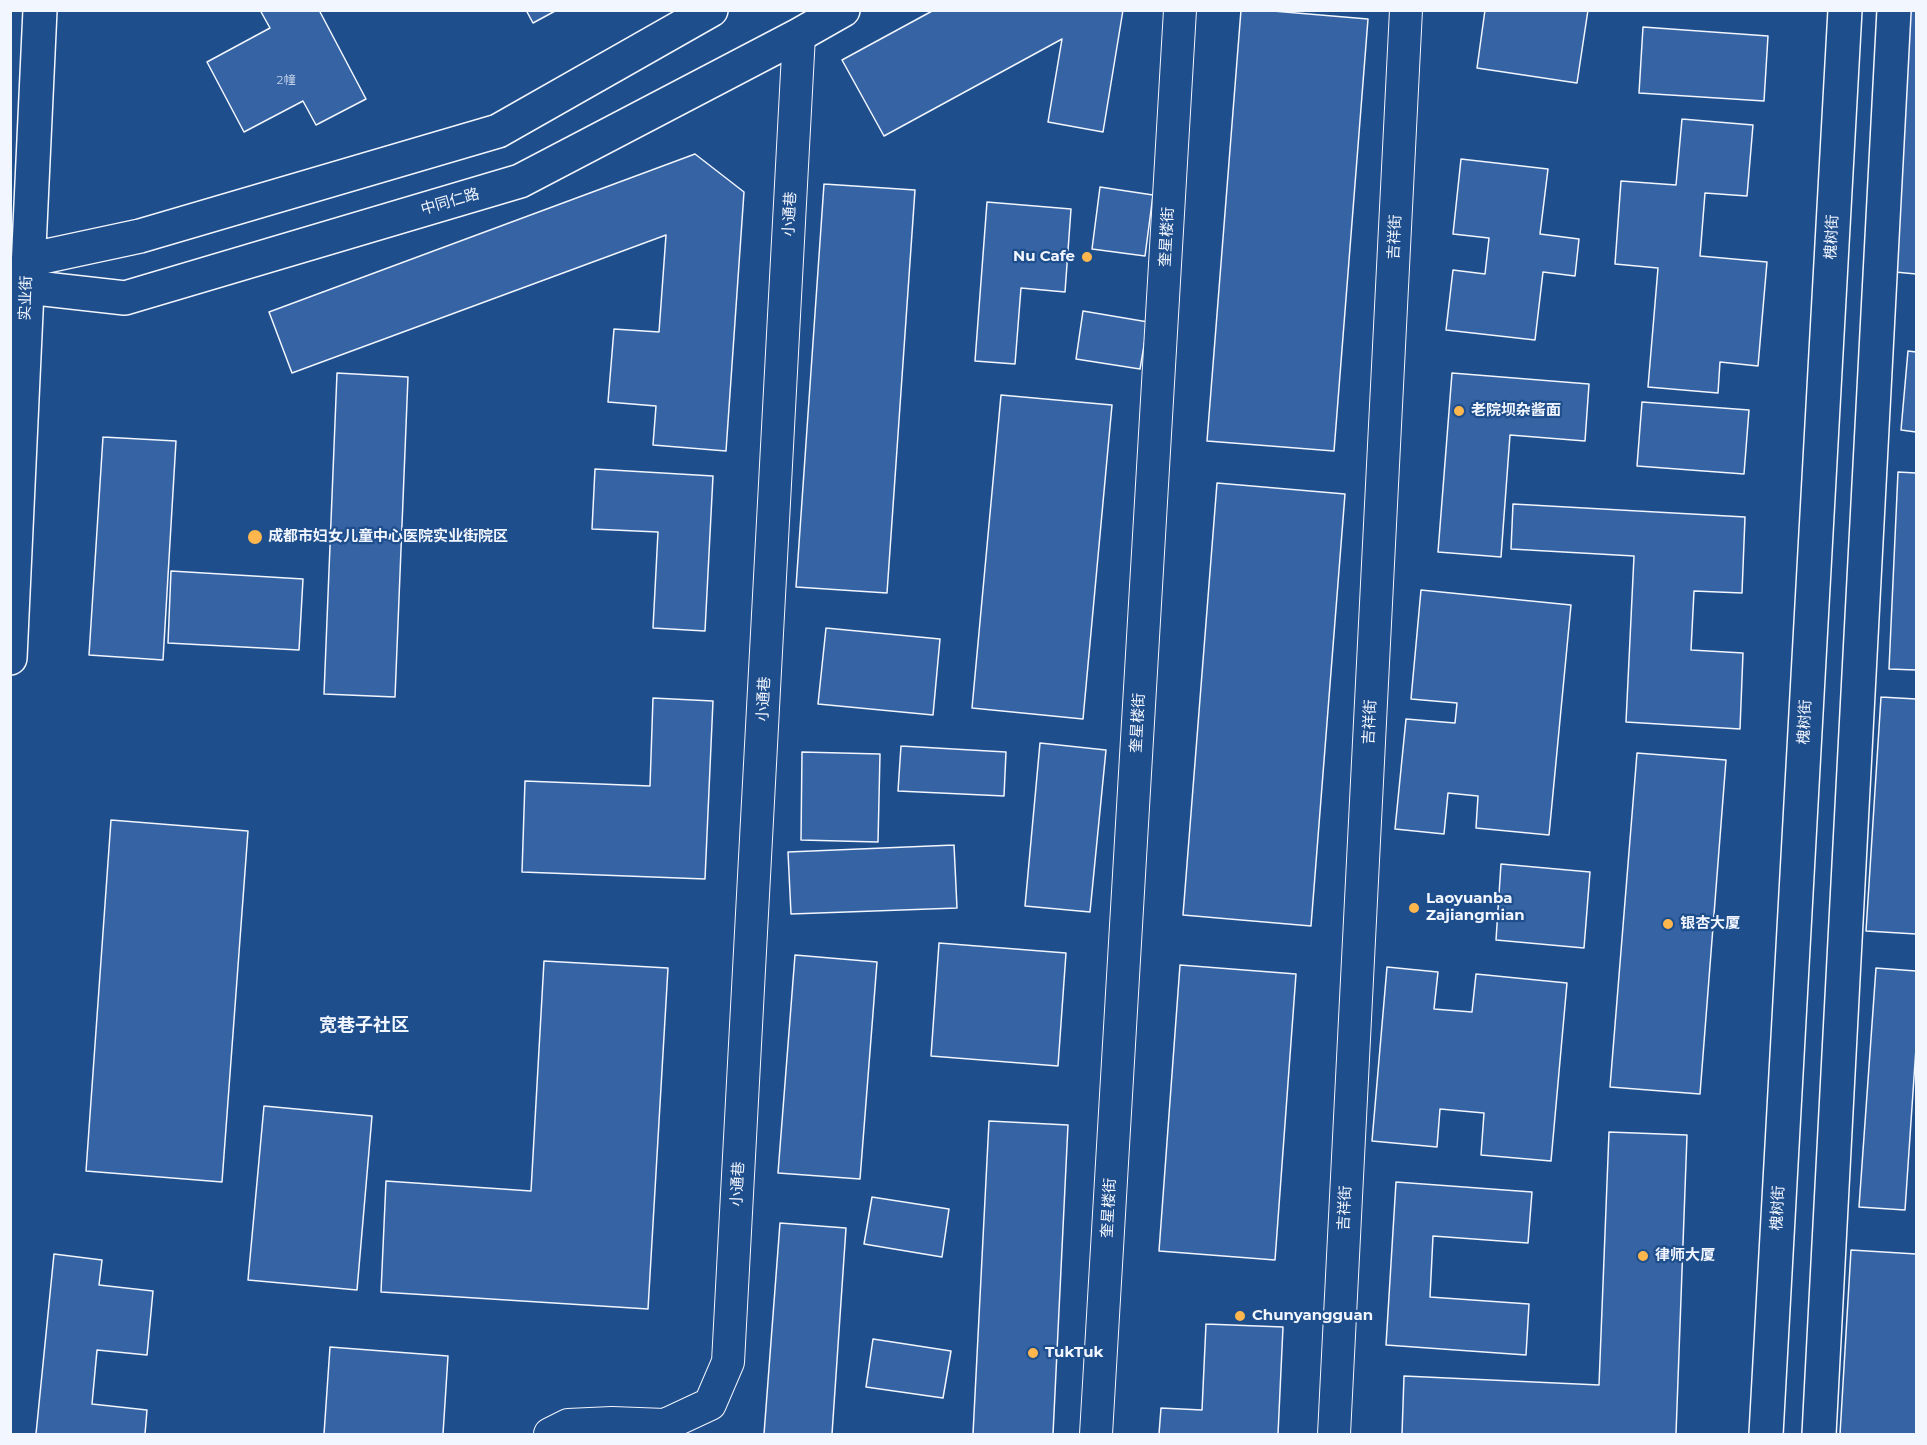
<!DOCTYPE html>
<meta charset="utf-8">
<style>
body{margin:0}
#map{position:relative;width:1927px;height:1445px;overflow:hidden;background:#1f4e8c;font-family:Montserrat,sans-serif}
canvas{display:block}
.frame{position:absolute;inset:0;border:12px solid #f2f6ff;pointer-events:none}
</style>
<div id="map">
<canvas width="1927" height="1445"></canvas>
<div class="frame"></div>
</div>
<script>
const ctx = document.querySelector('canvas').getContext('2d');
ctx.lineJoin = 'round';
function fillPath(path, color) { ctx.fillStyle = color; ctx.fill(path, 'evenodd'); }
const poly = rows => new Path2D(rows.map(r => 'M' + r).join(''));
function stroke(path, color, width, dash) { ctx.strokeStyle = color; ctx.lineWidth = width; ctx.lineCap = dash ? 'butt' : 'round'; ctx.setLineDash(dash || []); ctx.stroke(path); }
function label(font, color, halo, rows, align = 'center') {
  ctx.font = font + ' Montserrat,"Noto Sans SC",sans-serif'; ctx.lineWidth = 4.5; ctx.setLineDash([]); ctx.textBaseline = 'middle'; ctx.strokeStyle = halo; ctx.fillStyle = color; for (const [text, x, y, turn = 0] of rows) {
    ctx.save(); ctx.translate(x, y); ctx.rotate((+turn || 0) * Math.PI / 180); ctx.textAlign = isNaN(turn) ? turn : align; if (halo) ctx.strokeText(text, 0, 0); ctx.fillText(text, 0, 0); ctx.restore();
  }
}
const building = poly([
 [260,10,319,10,366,99,316,125,303,101,244,132,207,62,270,28,260,10],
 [526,10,557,10,533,23,526,10],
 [934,10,1123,10,1103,132,1048,122,1062,39,884,136,842,60,934,10],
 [1241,10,1261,10,1368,19,1334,451,1207,441,1241,10],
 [1485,10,1588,10,1577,83,1477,68,1485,10],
 [1910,10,1916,10,1916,274,1895,272,1910,10],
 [1643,27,1768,36,1764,101,1639,93,1643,27],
 [1682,119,1753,125,1747,196,1705,193,1700,256,1767,262,1758,366,1720,362,1718,393,1648,387,1658,268,1615,264,1621,181,1676,185,1682,119],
 [695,154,744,192,726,451,653,445,656,406,608,402,614,329,659,332,666,235,292,373,269,312,695,154],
 [1461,159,1548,169,1540,234,1579,239,1575,276,1543,272,1535,340,1446,330,1453,270,1485,274,1489,238,1453,234,1461,159],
 [824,184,915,190,887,593,796,587,824,184],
 [1100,187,1153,195,1145,256,1092,249,1100,187],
 [987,202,1071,209,1065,292,1021,288,1015,364,975,361,987,202],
 [1083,311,1148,322,1140,369,1076,359,1083,311],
 [1908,351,1916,352,1916,432,1901,430,1908,351],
 [337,373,408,377,395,697,324,694,337,373],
 [1452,373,1589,384,1585,441,1510,435,1501,557,1438,552,1452,373],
 [1001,395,1112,405,1083,719,972,708,1001,395],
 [1642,402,1749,410,1744,474,1637,466,1642,402],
 [103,437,176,441,163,660,89,655,103,437],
 [595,469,713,476,705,631,653,628,658,532,592,529,595,469],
 [1898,472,1916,473,1916,670,1889,669,1898,472],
 [1217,483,1345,494,1311,926,1183,915,1217,483],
 [1513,504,1745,517,1742,593,1694,591,1691,650,1743,653,1740,729,1626,722,1634,556,1511,549,1513,504],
 [171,571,303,579,299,650,168,643,171,571],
 [1421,590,1571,605,1549,835,1476,828,1478,796,1448,793,1444,834,1395,829,1406,719,1455,723,1457,703,1411,699,1421,590],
 [826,628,940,639,933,715,818,704,826,628],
 [1881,697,1916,699,1916,934,1866,931,1881,697],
 [653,698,713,701,705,879,522,872,525,781,650,786,653,698],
 [1040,743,1106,750,1090,912,1025,906,1040,743],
 [901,746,1006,752,1004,796,898,791,901,746],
 [802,752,880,754,878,842,801,840,802,752],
 [1637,753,1726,760,1700,1094,1610,1087,1637,753],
 [111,820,248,831,222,1182,86,1171,111,820],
 [954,845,957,908,791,914,788,852,954,845],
 [1501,864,1590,872,1584,948,1496,940,1501,864],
 [939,943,1066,953,1058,1066,931,1056,939,943],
 [795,955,877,962,860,1179,778,1173,795,955],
 [544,961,668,968,648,1309,381,1292,386,1181,531,1191,544,961],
 [1180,965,1296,974,1275,1260,1159,1251,1180,965],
 [1387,967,1438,972,1434,1009,1472,1012,1476,974,1567,983,1551,1161,1481,1155,1484,1113,1440,1109,1437,1147,1372,1141,1387,967],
 [1876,968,1916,971,1916,1048,1905,1210,1859,1207,1876,968],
 [264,1106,372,1116,357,1290,248,1280,264,1106],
 [989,1121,1068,1125,1053,1434,973,1434,989,1121],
 [1609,1132,1687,1135,1676,1434,1402,1434,1404,1376,1599,1385,1609,1132],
 [1396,1182,1532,1192,1528,1243,1433,1236,1430,1297,1529,1304,1526,1355,1386,1345,1396,1182],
 [872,1197,949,1209,942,1257,864,1244,872,1197],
 [780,1223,846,1228,832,1434,764,1434,780,1223],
 [1851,1250,1916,1254,1916,1434,1840,1434,1851,1250],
 [54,1254,102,1260,99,1285,153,1291,147,1355,97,1350,92,1404,147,1410,145,1434,36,1434,54,1254],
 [1206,1324,1283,1327,1278,1434,1159,1434,1161,1408,1202,1410,1206,1324],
 [873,1339,951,1351,943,1398,866,1387,873,1339],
 [330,1347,448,1356,443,1434,324,1434,330,1347]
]);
const minor = poly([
 [550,1434,568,1425,612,1423,665,1425,710,1404,728,1362,799,35],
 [1096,1434,1180,10],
 [1334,1434,1406,10]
]);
const tertiary = poly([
 [28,260,140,236,498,131,711,10],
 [10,291,27,287,125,298,520,181,799,35,843,10],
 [10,658,40,10]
]);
const primary = poly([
 [1766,1434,1845,10],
 [1819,1434,1894,10]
]);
const markers = [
 [1087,257,6,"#ffb74d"],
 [1459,411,6,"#ffb74d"],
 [255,537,8,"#ffb74d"],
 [1414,908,6,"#ffb74d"],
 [1668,924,6,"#ffb74d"],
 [1643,1256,6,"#ffb74d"],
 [1240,1316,6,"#ffb74d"],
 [1033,1353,6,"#ffb74d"]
];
const numberNames = [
 ["2幢",286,80]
];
const streetNames = [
 ["中同仁路",450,202,-16],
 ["小通巷",790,214,-87],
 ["奎星楼街",1167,237,-87],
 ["吉祥街",1395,237,-87],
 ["槐树街",1832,237,-87],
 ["实业街",26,298,-88],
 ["小通巷",764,699,-87],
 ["吉祥街",1370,722,-87],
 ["槐树街",1805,722,-87],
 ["奎星楼街",1138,723,-87],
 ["小通巷",738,1184,-87],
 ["奎星楼街",1109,1208,-87],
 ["吉祥街",1345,1208,-87],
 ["槐树街",1778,1208,-87]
];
const poiNames = [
 ["Nu Cafe",1075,257,"right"],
 ["老院坝杂酱面",1471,411],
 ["成都市妇女儿童中心医院实业街院区",268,537],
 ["Laoyuanba",1426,899],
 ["Zajiangmian",1426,916],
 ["银杏大厦",1680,924],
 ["律师大厦",1655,1256],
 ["Chunyangguan",1252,1316],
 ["TukTuk",1045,1353]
];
const quarterNames = [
 ["宽巷子社区",364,1026]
];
fillPath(building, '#3563a3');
stroke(building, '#f2f6ff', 1.5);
stroke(minor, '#f2f6ff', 34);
stroke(tertiary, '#f2f6ff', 36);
stroke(primary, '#f2f6ff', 36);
stroke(minor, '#1f4e8c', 32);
stroke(tertiary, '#1f4e8c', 33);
stroke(primary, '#1f4e8c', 33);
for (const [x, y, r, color] of markers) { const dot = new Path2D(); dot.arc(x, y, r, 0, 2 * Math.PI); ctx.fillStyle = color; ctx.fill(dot); stroke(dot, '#1f4e8c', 2); }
label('12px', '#c3d1e8', null, numberNames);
label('15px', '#f2f6ff', '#1f4e8c', streetNames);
label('bold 15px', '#f2f6ff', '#1f4e8c', poiNames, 'left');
label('bold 18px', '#f2f6ff', '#1f4e8c', quarterNames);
</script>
